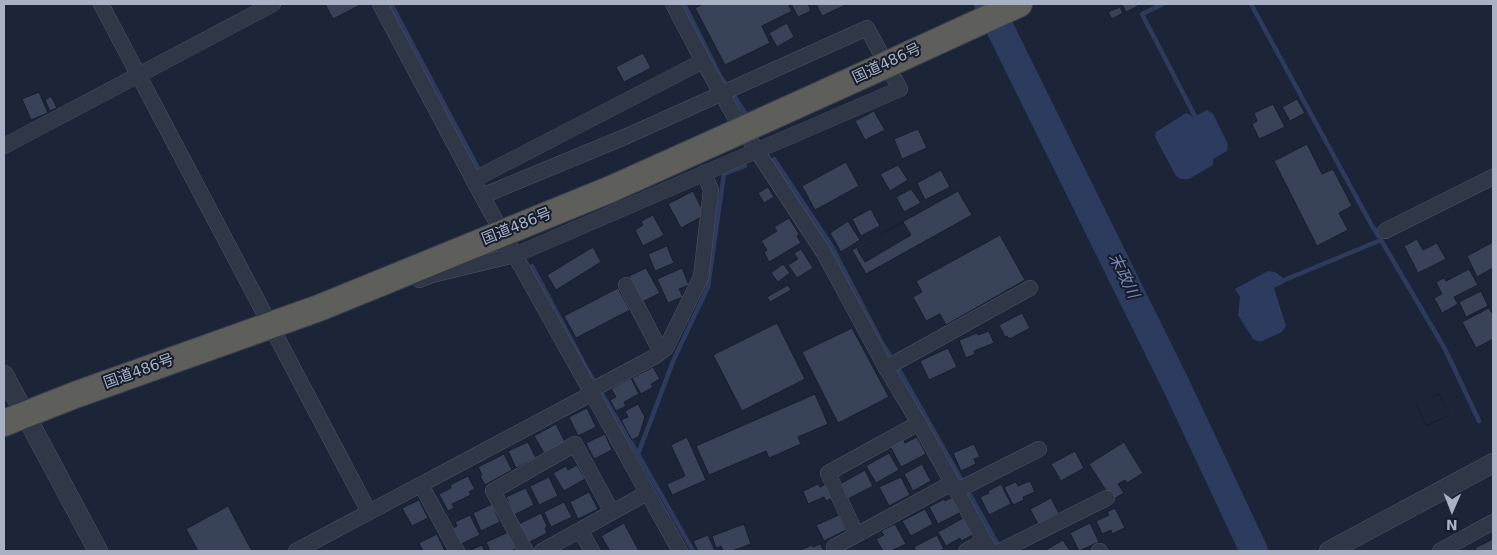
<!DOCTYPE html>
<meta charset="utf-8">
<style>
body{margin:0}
#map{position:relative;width:1497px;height:555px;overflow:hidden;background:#1c2537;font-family:"DejaVu Sans",sans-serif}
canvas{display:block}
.frame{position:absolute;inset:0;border:5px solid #a9b1c5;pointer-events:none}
.north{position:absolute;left:1427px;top:485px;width:50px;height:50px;-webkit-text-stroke:4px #161c2b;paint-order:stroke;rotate:181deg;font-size:14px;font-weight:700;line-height:20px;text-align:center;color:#a9b1c5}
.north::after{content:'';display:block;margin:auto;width:18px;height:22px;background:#a9b1c5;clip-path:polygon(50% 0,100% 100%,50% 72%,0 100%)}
</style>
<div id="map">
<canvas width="1497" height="555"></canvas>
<div class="frame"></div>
<div class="north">N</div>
</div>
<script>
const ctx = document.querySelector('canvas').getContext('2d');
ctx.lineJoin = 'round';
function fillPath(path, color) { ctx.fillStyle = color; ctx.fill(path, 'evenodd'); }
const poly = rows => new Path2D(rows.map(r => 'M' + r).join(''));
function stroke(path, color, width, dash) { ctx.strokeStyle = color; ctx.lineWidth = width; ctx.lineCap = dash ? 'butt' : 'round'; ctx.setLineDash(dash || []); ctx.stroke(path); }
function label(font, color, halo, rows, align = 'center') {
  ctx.font = font + ' "DejaVu Sans","Noto Sans JP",sans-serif'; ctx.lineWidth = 4; ctx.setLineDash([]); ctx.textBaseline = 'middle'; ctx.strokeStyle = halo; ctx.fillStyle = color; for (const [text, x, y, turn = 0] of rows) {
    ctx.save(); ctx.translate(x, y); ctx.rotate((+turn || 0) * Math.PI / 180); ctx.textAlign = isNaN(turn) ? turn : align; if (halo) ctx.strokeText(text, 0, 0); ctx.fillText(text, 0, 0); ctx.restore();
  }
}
const water = poly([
 [1207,110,1213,114,1228,144,1227,151,1213,159,1213,165,1189,179,1181,179,1176,176,1155,137,1156,132,1186,113,1194,117],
 [1268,271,1275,272,1282,277,1286,282,1274,288,1286,326,1282,332,1260,342,1253,339,1238,315,1240,297,1235,289]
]);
const stream = poly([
 [391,4,479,170],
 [684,4,720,76,733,94,749,119],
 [1163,4,1142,14,1197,120],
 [1251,4,1371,224,1381,240,1445,349,1479,421],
 [774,159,831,245,882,343,901,373,1000,548],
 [532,266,588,371,638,454,693,551],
 [1282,281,1381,240],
 [638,454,674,359,708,287,724,174,745,166]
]);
const river = poly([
 [988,4,1177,387,1254,551]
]);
const building = poly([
 [325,4,359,4,360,5,333,19,325,4],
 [703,4,788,4,792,11,762,26,770,43,725,65,695,8,703,4],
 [791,4,808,4,811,11,798,17,791,4],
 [816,4,848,4,822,16,816,4],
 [1122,4,1138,4,1138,6,1126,12,1122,4],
 [1120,7,1123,13,1112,19,1108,12,1120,7],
 [787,23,794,37,777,47,769,33,787,23],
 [643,53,651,68,624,82,616,67,643,53],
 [39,92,48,113,31,120,22,99,39,92],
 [51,96,57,108,50,111,45,100,51,96],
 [1297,99,1305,113,1290,121,1282,107,1297,99],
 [1273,104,1285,127,1259,139,1252,124,1257,121,1254,113,1273,104],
 [874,111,885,130,865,140,855,121,874,111],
 [918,129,927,148,902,159,894,139,918,129],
 [1307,144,1322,174,1333,169,1352,206,1339,213,1348,230,1317,246,1274,161,1307,144],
 [846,162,859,186,815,210,802,186,846,162],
 [898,165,908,180,890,191,880,174,898,165],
 [941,170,950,187,925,200,917,183,941,170],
 [768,187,774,197,764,203,758,193,768,187],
 [911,189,921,203,904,212,896,197,911,189],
 [693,191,705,215,681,228,668,204,693,191],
 [958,191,972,215,866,274,852,250,958,191],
 [871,209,880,226,861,236,852,219,871,209],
 [653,215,664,235,643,246,635,230,643,225,641,221,653,215],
 [789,218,799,234,797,236,801,243,769,262,764,252,767,250,761,241,777,231,774,227,789,218],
 [848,221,860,240,841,252,830,233,848,221],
 [903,222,911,235,865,262,857,249,903,222],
 [1000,235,1025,280,946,325,940,314,926,321,913,297,922,292,916,281,1000,235],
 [1417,239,1423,250,1437,243,1446,259,1418,273,1404,246,1417,239],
 [1493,242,1493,268,1477,277,1467,256,1493,242],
 [667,246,674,263,655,271,648,254,667,246],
 [593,247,601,262,556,290,547,275,593,247],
 [801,249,813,268,797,278,788,265,798,259,794,253,801,249],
 [783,264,790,273,778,282,771,273,783,264],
 [646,268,660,293,642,302,629,276,646,268],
 [682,268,689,285,679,289,683,297,668,303,657,279,682,268],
 [1469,269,1478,285,1454,297,1458,304,1442,313,1434,298,1442,294,1436,282,1444,278,1446,281,1469,269],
 [788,285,791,290,770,302,767,297,788,285],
 [618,288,630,310,576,338,564,316,618,288],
 [1481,291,1488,306,1466,317,1459,302,1481,291],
 [1489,308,1493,315,1493,339,1476,348,1462,322,1489,308],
 [1022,313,1030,328,1010,339,1007,336,1005,337,999,325,1022,313],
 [777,323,805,379,742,411,713,355,777,323],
 [852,328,889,397,838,423,802,352,852,328],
 [989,331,994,343,974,351,975,354,966,358,959,340,977,333,978,335,989,331],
 [948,348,957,367,929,380,920,361,948,348],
 [653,367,660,379,651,384,653,387,641,394,632,378,653,367],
 [631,378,639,394,624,402,626,406,616,411,610,400,616,397,611,389,631,378],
 [815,394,828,424,798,437,801,444,769,458,766,451,709,475,696,446,815,394],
 [1438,394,1448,416,1426,426,1416,404,1438,394],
 [1439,394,1449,415,1426,426,1417,405,1439,394],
 [638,404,645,417,639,436,632,440,621,420,628,417,625,411,638,404],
 [587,408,596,427,578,436,569,417,587,408],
 [556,424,565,442,544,453,534,436,556,424],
 [605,434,612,450,594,459,586,443,605,434],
 [687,437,706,480,672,495,667,484,685,476,671,445,687,437],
 [917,437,926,454,901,467,890,446,903,439,905,443,917,437],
 [528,442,536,458,516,468,508,451,528,442],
 [1124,442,1143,473,1127,483,1125,480,1118,484,1124,493,1112,500,1089,464,1124,442],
 [974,444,980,457,974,459,976,464,961,471,953,453,974,444],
 [1075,451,1084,468,1061,481,1051,464,1075,451],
 [889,453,899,470,876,483,866,466,889,453],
 [504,454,512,470,485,485,480,476,482,475,478,467,504,454],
 [922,464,931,481,913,491,904,474,922,464],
 [577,465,585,479,564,491,553,473,566,466,568,470,577,465],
 [865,470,873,486,848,499,840,484,865,470],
 [468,476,475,489,469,492,471,495,452,504,454,508,448,511,439,494,451,488,450,485,468,476],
 [549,477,558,496,539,505,530,486,549,477],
 [901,477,910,495,889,506,879,487,901,477],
 [1030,481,1035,492,1023,497,1024,500,1013,505,1004,487,1016,482,1018,486,1030,481],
 [818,484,820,487,826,484,832,498,826,501,824,497,808,504,803,491,818,484],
 [1001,484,1011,504,989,515,980,497,989,493,988,491,1001,484],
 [526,488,534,505,514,515,506,497,526,488],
 [589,492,598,509,578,519,570,502,589,492],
 [953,497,961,512,938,524,929,507,944,499,945,501,953,497],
 [1051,498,1059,513,1038,524,1030,509,1051,498],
 [419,500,428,518,412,526,402,508,419,500],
 [564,502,572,517,551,527,544,512,564,502],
 [492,504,500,522,481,531,473,513,492,504],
 [228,506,252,551,198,551,186,529,228,506],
 [1115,508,1125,528,1112,534,1111,530,1102,534,1096,521,1109,515,1107,512,1115,508],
 [925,509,933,524,911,536,902,521,925,509],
 [541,513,547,526,545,528,547,533,528,543,519,524,541,513],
 [470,515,480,535,459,545,451,529,457,526,455,522,470,515],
 [839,515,846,530,824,541,816,525,839,515],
 [963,518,973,535,961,541,960,538,946,546,938,532,963,518],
 [624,523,639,551,610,551,601,536,624,523],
 [1090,523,1099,542,1079,551,1070,533,1090,523],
 [744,524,751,544,732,551,723,551,721,546,716,548,712,536,744,524],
 [895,524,906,544,891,551,883,551,876,539,884,535,881,531,895,524],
 [509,532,516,549,510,551,490,551,486,542,509,532],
 [437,534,445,551,423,551,419,543,437,534],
 [708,535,715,551,698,551,693,541,708,535],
 [937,535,944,549,941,550,942,551,916,551,914,547,937,535],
 [1493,539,1493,551,1477,551,1475,548,1493,539],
 [1063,540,1070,551,1044,551,1063,540],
 [820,544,824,551,798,551,812,545,813,547,820,544],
 [482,545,485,551,468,551,482,545]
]);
const minor = poly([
 [101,4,369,512],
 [380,4,482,196,680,551],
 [673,4,703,61,736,119,824,253,886,368,919,423,990,551],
 [4,146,273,4],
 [473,180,703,61],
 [1385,231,1493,177],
 [419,280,432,275,515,255,900,89,867,28,627,136,482,196],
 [626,285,661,352],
 [886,368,1030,288],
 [590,391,654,357,666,348,701,277,711,190,704,173],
 [421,485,457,551],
 [956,491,1039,449],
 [580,530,592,551],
 [856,534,828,473,919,423],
 [296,551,591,394],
 [526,551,493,491,575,444,612,512],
 [542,551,647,493],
 [836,551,834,547,952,483],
 [966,551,984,541],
 [1000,551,1107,498],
 [1099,551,1100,551],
 [1440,551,1493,522]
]);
const tertiary = poly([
 [4,375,98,551],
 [1329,551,1493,463]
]);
const trunk = poly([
 [899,59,1019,4],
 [4,423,75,395,319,308,611,189,720,140]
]);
const trunkBridge = poly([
 [720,140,899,59]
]);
const streetNames = [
 ["国道486号",887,64,-25],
 ["国道486号",517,227,-22],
 ["国道486号",139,372,-20]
];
const waterNames = [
 ["末政川",1123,276,64]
];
fillPath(water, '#2c3b5e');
stroke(stream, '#2c3b5e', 4.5);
stroke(river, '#2c3b5e', 28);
fillPath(building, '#384258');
stroke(building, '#181e2e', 1);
stroke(minor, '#4d5466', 16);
stroke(tertiary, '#4d5466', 20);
stroke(trunk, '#3b4152', 28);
stroke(minor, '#303747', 15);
stroke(tertiary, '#303747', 19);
stroke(trunk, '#5e5e5a', 26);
stroke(trunkBridge, '#3b4152', 28, []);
stroke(trunkBridge, '#5e5e5a', 26);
label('15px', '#a9b1c5', '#161c2b', streetNames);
label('italic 16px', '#768ab6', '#161c2b', waterNames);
</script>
